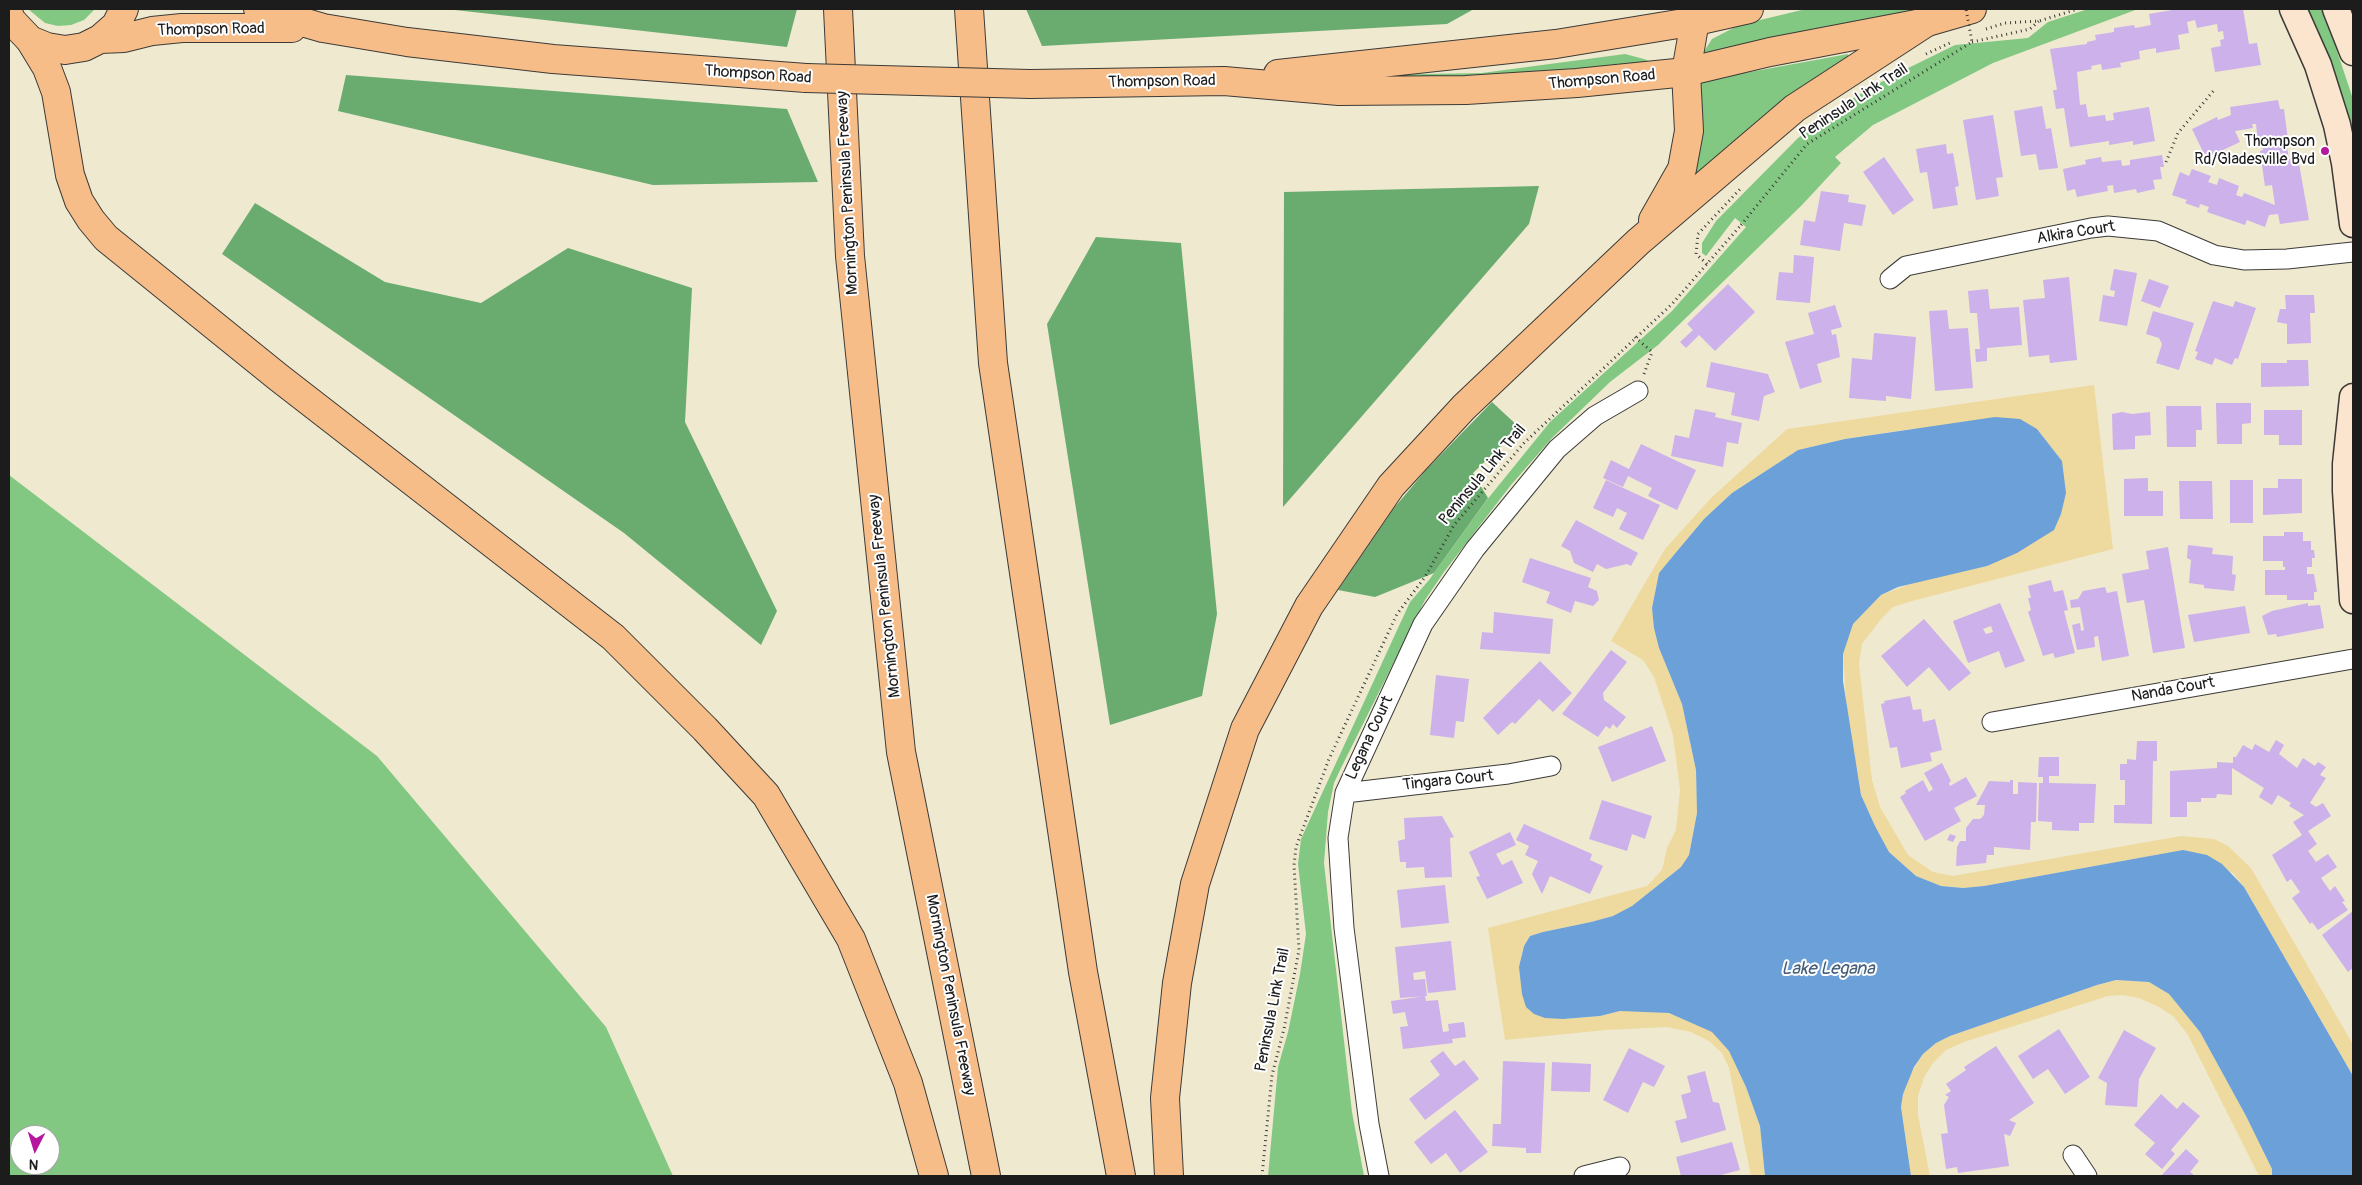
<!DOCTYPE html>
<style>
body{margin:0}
#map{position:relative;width:2362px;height:1185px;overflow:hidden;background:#efe9d0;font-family:Pangolin,sans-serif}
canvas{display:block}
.frame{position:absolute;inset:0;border:10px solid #1c1c1c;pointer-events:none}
.north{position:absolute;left:10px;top:1125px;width:50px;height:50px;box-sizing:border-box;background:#fff;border:1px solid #a4a4a4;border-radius:50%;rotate:185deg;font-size:14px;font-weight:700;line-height:20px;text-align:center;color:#1c1c1c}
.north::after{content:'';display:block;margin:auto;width:18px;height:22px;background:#b5179e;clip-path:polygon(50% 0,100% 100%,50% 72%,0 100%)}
</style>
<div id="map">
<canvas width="2362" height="1185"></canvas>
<div class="frame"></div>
<div class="north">N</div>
</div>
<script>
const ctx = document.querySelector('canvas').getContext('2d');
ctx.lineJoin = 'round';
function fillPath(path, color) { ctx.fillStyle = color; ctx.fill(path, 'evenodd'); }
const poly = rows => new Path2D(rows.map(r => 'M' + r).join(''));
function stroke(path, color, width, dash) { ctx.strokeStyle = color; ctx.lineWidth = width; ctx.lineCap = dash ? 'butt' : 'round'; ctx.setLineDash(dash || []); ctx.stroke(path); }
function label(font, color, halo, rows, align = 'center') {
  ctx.font = font + ' Pangolin,sans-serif'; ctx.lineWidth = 4; ctx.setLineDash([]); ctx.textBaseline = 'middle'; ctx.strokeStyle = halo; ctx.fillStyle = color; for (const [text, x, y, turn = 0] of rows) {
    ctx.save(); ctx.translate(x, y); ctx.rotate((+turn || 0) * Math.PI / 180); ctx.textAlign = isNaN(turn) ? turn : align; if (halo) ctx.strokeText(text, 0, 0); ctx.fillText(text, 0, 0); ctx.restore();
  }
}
const green = poly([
 [28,9,95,9,84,20,71,25,58,26,45,23],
 [1806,9,1919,9,1701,56,1712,39,1739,25],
 [2088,9,2138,9,1993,63,1873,125,1835,157,1841,163,1802,205,1658,345,1610,382,1552,438,1511,485,1444,572,1425,600,1340,770,1334,783,1328,812,1324,863,1352,1112,1364,1176,1268,1176,1278,1067,1288,1032,1300,974,1306,934,1298,864,1301,839,1410,602,1429,580,1486,501,1550,422,1672,311,1746,227,1735,218,1706,256,1702,253,1702,243,1716,221,1798,138,1850,100,1890,77,1955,45,2028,38,2048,22],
 [2306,9,2323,9,2353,99,2353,169],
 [1625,54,1644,59,1649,61,1649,64,1628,68,1319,84,1369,75,1482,73],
 [1848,54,1848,61,1679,201,1696,159,1703,127,1701,81],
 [9,475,377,756,606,1027,673,1176,9,1176],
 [20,1135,50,1135,50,1165,20,1165]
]);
const forest = poly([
 [446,9,797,9,787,47],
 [1026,9,1474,9,1447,24,1042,46],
 [346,75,787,109,818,182,653,185,338,111],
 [1539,186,1529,224,1283,507,1284,192],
 [255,203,385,282,481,303,568,248,692,288,685,422,777,611,761,645,624,533,222,254],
 [1096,237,1181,243,1217,614,1202,696,1110,725,1047,324],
 [1492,402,1520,428,1473,473,1488,498,1434,573,1375,597,1338,590,1394,508,1427,469]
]);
const sand = poly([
 [2094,385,2113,549,1912,601,1893,607,1881,619,1862,644,1859,664,1872,780,1880,807,1908,855,1933,872,1953,876,2181,836,2214,839,2228,846,2251,868,2351,1041,2353,1046,2353,1076,2244,887,2233,873,2183,850,1984,886,1963,888,1941,886,1916,876,1889,852,1875,826,1861,795,1847,714,1843,654,1847,638,1853,624,1881,595,1918,581,1987,566,2062,461,2037,429,1910,429,1845,439,1798,450,1732,493,1704,519,1659,573,1652,608,1659,648,1682,704,1696,770,1697,813,1689,855,1681,867,1632,906,1613,916,1591,922,1543,932,1530,936,1524,946,1521,956,1563,1019,1600,1016,1620,1011,1646,1011,1669,1013,1713,1032,1729,1051,1746,1087,1760,1126,1765,1176,1751,1176,1729,1068,1722,1053,1709,1041,1691,1032,1667,1027,1606,1030,1505,1040,1488,928,1647,886,1662,870,1667,848,1676,830,1680,790,1673,735,1654,677,1643,660,1611,641,1665,549,1711,498,1787,429],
 [2116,980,2149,982,2169,994,2200,1032,2246,1116,2272,1169,2272,1176,2259,1176,2188,1035,2174,1017,2159,1007,2139,998,2122,995,2108,996,1964,1042,1946,1050,1933,1063,1924,1077,1918,1096,1918,1115,1930,1176,1911,1176,1901,1107,1903,1094,1907,1080,1923,1054,1936,1043,1950,1036,2097,985]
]);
const water = poly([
 [1995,417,2020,419,2037,429,2062,461,2066,493,2061,514,2054,530,2017,553,1987,566,1898,587,1881,595,1853,624,1843,654,1843,681,1861,795,1875,826,1889,852,1916,876,1941,886,1963,888,1984,886,2183,850,2207,855,2222,864,2244,887,2353,1076,2353,1176,2272,1176,2272,1169,2246,1116,2200,1032,2169,994,2149,982,2116,980,2097,985,1950,1036,1936,1043,1923,1054,1914,1067,1903,1094,1901,1107,1911,1176,1765,1176,1760,1126,1746,1087,1729,1051,1712,1032,1669,1013,1620,1011,1600,1016,1563,1019,1545,1018,1534,1014,1526,1007,1522,994,1519,967,1524,946,1530,936,1543,932,1591,922,1613,916,1632,906,1681,867,1689,855,1697,813,1696,770,1682,704,1659,648,1654,628,1652,608,1659,573,1678,550,1704,519,1732,493,1798,450,1845,439]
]);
const building = poly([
 [2178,9,2243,9,2249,44,2257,43,2261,65,2215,72,2211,48,2221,46,2220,40,2224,39,2223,31,2218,32,2217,24,2197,28,2195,20,2187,22,2189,33,2178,35,2180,49,2156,53,2156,48,2139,51,2140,59,2120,63,2121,67,2102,70,2101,64,2091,66,2092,69,2077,72,2080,105,2086,104,2088,117,2105,115,2106,121,2114,120,2113,113,2149,107,2155,141,2133,145,2133,141,2109,145,2109,141,2070,147,2064,108,2056,109,2053,90,2057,90,2050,49,2087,44,2087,42,2096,40,2095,35,2114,32,2114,28,2134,25,2135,28,2151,25,2149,14],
 [2278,100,2280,109,2284,109,2288,140,2282,141,2283,147,2287,147,2289,159,2298,158,2309,220,2280,224,2278,214,2269,215,2265,227,2247,220,2245,225,2207,212,2209,207,2200,204,2199,208,2185,203,2187,200,2172,195,2180,172,2189,176,2192,169,2211,176,2208,182,2217,185,2219,178,2239,186,2236,195,2242,197,2244,193,2275,205,2272,185,2265,186,2260,151,2263,150,2261,144,2258,144,2256,124,2252,124,2253,128,2235,131,2240,142,2206,158,2192,129,2217,117,2218,120,2231,115,2230,107],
 [2042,106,2046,129,2051,128,2058,168,2039,170,2036,154,2021,156,2014,111],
 [1993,115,2003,177,1996,178,1999,196,1976,200,1963,120],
 [1946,144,1947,154,1953,153,1959,186,1955,187,1958,205,1933,209,1927,172,1920,173,1916,149],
 [2162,155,2164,167,2160,167,2162,179,2153,180,2155,189,2137,193,2136,189,2114,193,2113,185,2107,186,2108,191,2077,197,2075,189,2067,191,2063,169,2086,164,2085,160,2101,157,2102,162,2121,160,2122,166,2130,165,2130,160],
 [1884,157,1914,200,1893,215,1863,172],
 [1821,191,1849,195,1848,202,1866,205,1862,226,1844,223,1840,251,1800,245,1804,220,1815,222],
 [1794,255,1814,257,1810,303,1776,300,1779,272,1793,273],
 [2114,269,2137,273,2127,326,2099,321,2103,295,2114,297,2115,291,2110,290],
 [2069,277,2077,360,2050,363,2049,355,2029,357,2023,300,2045,298,2043,280],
 [2149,279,2169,286,2160,308,2141,301],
 [1728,284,1755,312,1715,351,1699,335,1686,348,1680,342,1693,330,1687,324],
 [1988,289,1990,309,2019,307,2022,345,1987,348,1987,361,1976,362,1975,349,1980,349,1977,313,1970,313,1968,291],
 [2285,295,2314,295,2315,313,2310,313,2311,343,2287,344,2287,324,2277,322,2280,309,2286,309],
 [2213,301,2233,307,2235,301,2256,308,2238,359,2235,358,2232,365,2215,358,2212,365,2195,359,2198,352,2195,351],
 [1835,305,1842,327,1831,330,1832,335,1836,334,1840,357,1817,364,1822,382,1800,389,1785,342,1814,334,1808,313],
 [1947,310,1949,329,1968,328,1973,388,1935,391,1929,311],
 [2153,311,2194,323,2179,370,2156,363,2162,344,2159,338,2146,334],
 [1874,333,1916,337,1911,399,1886,396,1886,401,1849,398,1852,358,1872,360],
 [2287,360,2308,360,2309,386,2261,387,2261,363,2287,363],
 [1711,362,1768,374,1775,392,1764,396,1759,421,1731,415,1735,393,1706,387],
 [2216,403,2251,403,2251,423,2242,424,2242,444,2217,444],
 [2166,406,2201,406,2202,430,2196,430,2196,447,2167,447],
 [1695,409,1716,413,1715,417,1742,423,1738,444,1727,442,1723,467,1671,456,1675,435,1689,438],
 [2264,410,2302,410,2302,445,2279,445,2279,435,2264,435],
 [2122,412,2132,414,2150,412,2151,435,2135,436,2135,449,2113,450,2112,414],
 [1641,444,1696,470,1677,510,1648,496,1652,488,1628,476,1623,487,1603,478,1611,460,1629,469],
 [2148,478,2148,491,2163,491,2163,516,2124,516,2124,479],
 [2278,479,2302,479,2302,513,2263,515,2263,488,2278,488],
 [1606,480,1660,505,1643,540,1619,529,1627,513,1617,508,1613,517,1593,508],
 [2230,480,2253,480,2253,523,2230,523],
 [2179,481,2212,481,2213,519,2180,519],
 [1576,520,1638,553,1631,566,1627,564,1606,569,1597,564,1593,572,1574,563,1570,551,1561,546],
 [2284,532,2303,532,2303,541,2311,541,2311,550,2314,550,2315,558,2312,558,2312,567,2307,567,2307,574,2314,574,2317,592,2314,592,2314,600,2287,600,2287,595,2265,595,2265,570,2285,570,2285,567,2283,567,2283,561,2263,561,2263,536,2284,536],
 [2188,545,2213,548,2212,554,2233,556,2232,574,2236,575,2234,591,2204,588,2204,585,2189,583,2191,560,2187,558],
 [2168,547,2185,648,2153,653,2144,600,2127,603,2122,574,2149,569,2146,551],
 [1530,558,1591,578,1588,587,1597,591,1599,600,1593,606,1575,601,1571,613,1546,603,1550,592,1522,582],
 [2051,580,2054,592,2063,590,2068,610,2064,611,2075,653,2055,658,2053,653,2043,656,2028,612,2031,610,2028,598,2031,598,2028,586],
 [2105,587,2107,593,2117,591,2129,656,2102,661,2098,636,2094,637,2095,647,2077,650,2072,625,2080,623,2081,631,2084,630,2080,607,2071,608,2070,600,2078,599,2083,591],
 [2000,603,2025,661,2005,668,1999,651,1968,663,1953,621],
 [1991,626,1993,632,1986,634,1983,629],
 [2308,603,2308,606,2320,605,2324,628,2277,637,2276,634,2268,635,2262,616,2272,611],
 [2245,606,2250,633,2194,642,2188,615],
 [1494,612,1553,619,1550,654,1480,649,1482,632,1493,633],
 [1924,619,1971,673,1949,691,1929,667,1907,687,1881,656],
 [1611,650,1627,662,1603,693,1604,700,1626,717,1617,728,1613,724,1610,729,1606,726,1598,737,1562,714],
 [1540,661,1572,693,1553,712,1539,699,1515,724,1512,722,1498,735,1483,718],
 [1436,675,1469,679,1464,722,1456,721,1454,738,1430,735],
 [1910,696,1913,710,1921,709,1923,722,1935,719,1942,750,1930,753,1932,761,1901,768,1897,747,1890,748,1881,704,1885,703,1884,701],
 [1652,726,1666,761,1612,782,1598,747],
 [2276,740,2284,745,2279,754,2297,768,2303,758,2315,766,2318,762,2326,767,2320,775,2326,778,2310,803,2316,807,2323,803,2331,816,2308,831,2317,844,2308,851,2316,862,2328,854,2337,867,2321,878,2330,891,2335,886,2345,901,2342,902,2348,910,2318,930,2312,922,2310,924,2292,898,2300,892,2291,879,2287,882,2272,855,2302,835,2293,822,2304,815,2289,806,2291,803,2278,795,2272,805,2259,797,2264,788,2232,768,2232,795,2217,794,2216,798,2201,798,2201,802,2187,802,2187,817,2170,817,2170,771,2217,768,2217,762,2233,763,2233,757,2236,757,2243,745,2252,750,2255,744,2269,752],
 [2137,741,2157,741,2157,761,2153,761,2152,824,2114,823,2114,805,2125,805,2125,780,2120,780,2120,764,2127,764,2127,759,2136,760],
 [2039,757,2059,757,2059,776,2049,776,2049,783,2096,784,2094,823,2079,823,2079,831,2052,830,2052,822,2038,821,2039,783,2043,783,2043,777,2038,777],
 [1942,763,1951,781,1949,783,1950,786,1966,777,1977,796,1954,808,1961,821,1925,841,1900,797,1906,793,1905,791,1923,780,1929,792,1933,789,1924,773],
 [2010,780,2013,780,2013,794,2018,794,2018,782,2037,783,2036,822,2031,822,2030,850,1994,847,1994,855,1987,855,1986,863,1956,866,1957,847,1960,841,1966,841,1966,828,1973,819,1980,819,1984,815,1985,805,1976,805,1989,781,2010,782],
 [1602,800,1652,816,1645,839,1632,834,1627,851,1589,839],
 [1442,816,1454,837,1450,838,1452,877,1425,878,1424,867,1406,868,1406,862,1400,862,1398,841,1405,839,1404,818],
 [1524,824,1592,854,1590,860,1603,866,1590,894,1550,876,1542,894,1532,874,1538,861,1525,855,1529,846,1516,840],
 [1510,832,1516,845,1496,854,1502,865,1512,860,1523,883,1487,899,1476,877,1480,876,1469,852],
 [1950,834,1956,836,1953,842,1947,840],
 [1445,885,1449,923,1401,928,1397,890],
 [2353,911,2353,968,2348,972,2322,935],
 [1451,941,1456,990,1428,993,1425,971,1413,973,1414,980,1425,979,1427,996,1400,998,1395,947],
 [1425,996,1426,1001,1438,1000,1443,1032,1449,1031,1448,1024,1464,1022,1466,1037,1452,1039,1453,1043,1403,1049,1400,1027,1408,1026,1405,1012,1393,1014,1391,1001],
 [2059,1029,2090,1077,2065,1094,2048,1069,2033,1079,2018,1056],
 [2124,1030,2156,1048,2139,1079,2137,1107,2105,1105,2107,1083,2098,1078],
 [1996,1046,2034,1103,2009,1120,2016,1123,2010,1136,2004,1134,2009,1166,1958,1173,1957,1167,1946,1169,1941,1134,1948,1133,1944,1105,1949,1097,1945,1095,1951,1091,1946,1084,1966,1070,1964,1067],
 [1629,1048,1665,1066,1654,1087,1643,1082,1628,1113,1603,1100],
 [1443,1051,1455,1066,1464,1060,1479,1079,1425,1120,1409,1099,1440,1075,1430,1061],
 [1503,1061,1545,1063,1541,1153,1526,1153,1526,1148,1492,1146,1493,1124,1501,1124],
 [1552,1062,1591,1064,1590,1092,1551,1091],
 [1705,1071,1713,1102,1719,1103,1726,1130,1681,1143,1675,1121,1687,1118,1681,1095,1691,1092,1687,1076],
 [2161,1094,2177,1109,2183,1102,2200,1116,2171,1150,2175,1154,2162,1169,2145,1154,2155,1143,2134,1125],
 [1455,1110,1488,1152,1460,1173,1446,1153,1431,1164,1414,1142],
 [1732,1142,1740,1170,1717,1176,1681,1176,1676,1157],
 [2186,1149,2199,1161,2190,1172,2195,1176,2161,1176]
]);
const path = poly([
 [1986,29,2005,23,2039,21,2078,9],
 [1972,42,2030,29,2039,21],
 [1926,54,1952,42],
 [2166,162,2178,133,2215,89],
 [1707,264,1696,254,1698,234,1742,187],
 [1635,337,1652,352,1644,374],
 [1262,1176,1272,1075,1284,1029,1299,950,1294,865,1296,847,1329,759,1397,614,1425,577,1454,525,1524,443,1672,304,1741,225]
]);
const street = poly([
 [1890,279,1906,266,2091,228,2108,226,2158,231,2214,255,2244,260,2287,259,2353,252],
 [1992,722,2353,659],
 [1345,793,1508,774,1551,766],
 [2073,1155,2087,1176],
 [1379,1176,1369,1124,1344,928,1338,838,1345,793,1423,624,1475,549,1557,449,1595,416,1638,391],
 [1584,1176,1620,1167]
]);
const secondary = poly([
 [2293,9,2318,65,2337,125,2345,163,2353,224],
 [2336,9,2353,52],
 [2353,397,2346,464,2346,491,2353,600]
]);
const primary = poly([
 [258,9,323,28,407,42,553,59,806,78],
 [9,15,12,21,30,40,47,47,65,50,84,47,100,39,116,25,124,9],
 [100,39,124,38,152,31,182,28,292,28],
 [1278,74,1556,44,1696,21,1749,9],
 [1030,84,1224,81,1339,91,1466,90,1577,83,1686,72,1770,52,1927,22,1972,9]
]);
const highway = poly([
 [838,9,850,256,901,752,986,1176],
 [969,9,993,363,1083,972,1121,1176],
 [30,40,47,68,56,92,70,175,79,201,91,220,106,238,278,377,613,637,705,729,766,795,851,939,908,1083,934,1176],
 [1653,220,1682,169,1689,131,1686,72,1697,9],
 [1169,1176,1165,1098,1177,983,1195,884,1245,729,1309,606,1391,486,1464,407,1638,242,1795,108,1927,22]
]);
const pathBridge = poly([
 [1741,225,1807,144,1972,42,1966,9]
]);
const primaryBridge = poly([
 [806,78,1030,84]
]);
const markers = [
 [2325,151,5,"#b5179e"]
];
const streetNames = [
 ["Thompson Road",211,30,-1],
 ["Thompson Road",758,75,4],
 ["Thompson Road",1602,80,-5],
 ["Thompson Road",1162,82,-1],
 ["Peninsula Link Trail",1854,102,-33],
 ["Mornington Peninsula Freeway",848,193,-93],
 ["Alkira Court",2076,233,-9],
 ["Peninsula Link Trail",1483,475,-50],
 ["Mornington Peninsula Freeway",885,596,-96],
 ["Nanda Court",2173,690,-10],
 ["Legana Court",1370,738,-65],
 ["Tingara Court",1448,781,-6],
 ["Mornington Peninsula Freeway",950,995,79],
 ["Peninsula Link Trail",1273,1010,-79]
];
const poiNames = [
 ["Thompson",2315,142],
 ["Rd/Gladesville Bvd",2315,160]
];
const waterNames = [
 ["Lake Legana",1828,969]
];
fillPath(green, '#83c882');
fillPath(forest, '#6aac70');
fillPath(sand, '#eeda9e');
fillPath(water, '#6ca0d8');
fillPath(building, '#ccb1eb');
stroke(street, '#3c3b37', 21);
stroke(secondary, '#3c3b37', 29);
stroke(primary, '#3c3b37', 30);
stroke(highway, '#3c3b37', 30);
stroke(path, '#3c3b37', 3, [1, 4]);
stroke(street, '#fff', 19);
stroke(secondary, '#fce5cf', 26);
stroke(primary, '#f7bd88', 28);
stroke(highway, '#f7bd88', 28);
stroke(primaryBridge, '#3c3b37', 30, []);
stroke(pathBridge, '#3c3b37', 3, [1, 4]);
stroke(primaryBridge, '#f7bd88', 28);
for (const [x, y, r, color] of markers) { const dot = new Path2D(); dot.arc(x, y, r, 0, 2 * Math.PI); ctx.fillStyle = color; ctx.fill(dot); stroke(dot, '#fff', 2); }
label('16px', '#1c1c1c', '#fff', streetNames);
label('16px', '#1c1c1c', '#fff', poiNames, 'right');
label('italic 18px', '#445e7a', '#fff', waterNames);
</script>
